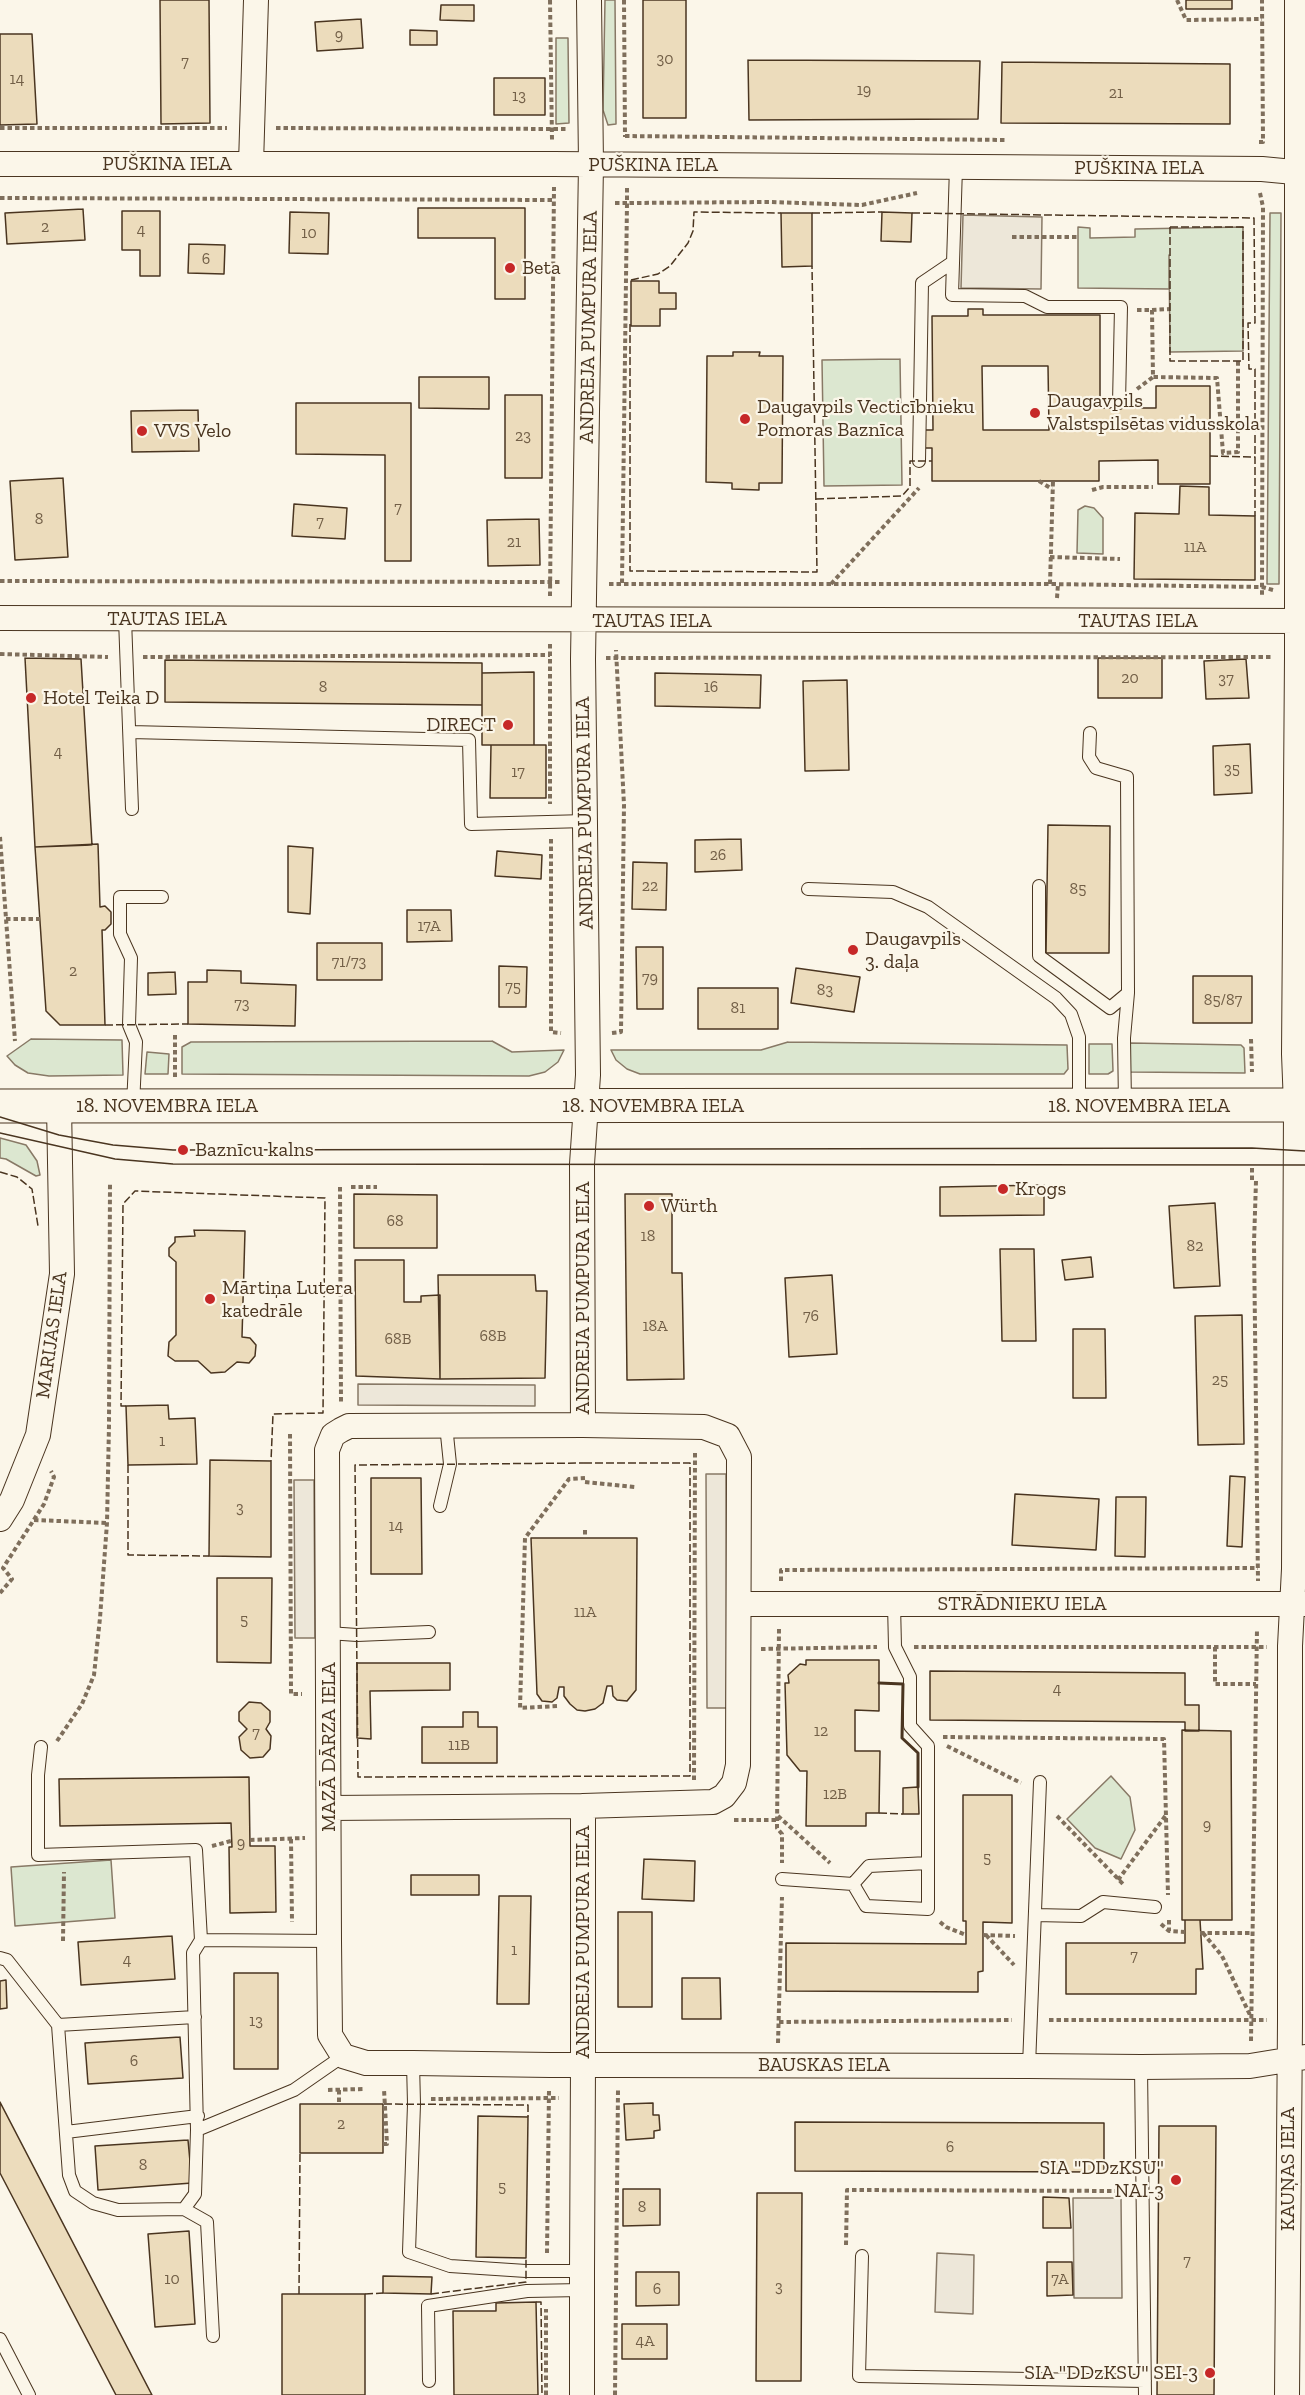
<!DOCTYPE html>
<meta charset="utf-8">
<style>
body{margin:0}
canvas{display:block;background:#fbf6e9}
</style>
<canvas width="1305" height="2395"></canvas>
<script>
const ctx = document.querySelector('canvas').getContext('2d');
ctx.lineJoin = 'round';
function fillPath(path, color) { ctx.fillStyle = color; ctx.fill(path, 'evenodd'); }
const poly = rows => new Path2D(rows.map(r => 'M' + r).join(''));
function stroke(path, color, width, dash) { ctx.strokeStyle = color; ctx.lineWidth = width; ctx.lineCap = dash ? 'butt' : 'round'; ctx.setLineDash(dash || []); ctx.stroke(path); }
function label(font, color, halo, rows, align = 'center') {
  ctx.font = font + ' "Zilla Slab",serif'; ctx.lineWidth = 4.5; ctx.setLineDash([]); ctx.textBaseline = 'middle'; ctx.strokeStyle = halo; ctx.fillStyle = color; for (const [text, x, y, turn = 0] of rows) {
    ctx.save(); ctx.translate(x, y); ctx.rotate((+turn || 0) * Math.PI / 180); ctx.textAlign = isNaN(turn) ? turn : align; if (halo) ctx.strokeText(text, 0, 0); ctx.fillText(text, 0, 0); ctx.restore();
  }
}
const green = poly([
 [605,0,615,0,616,124,608,125,603,110,605,0],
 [556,38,568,38,569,123,556,124,556,38],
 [1270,213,1281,213,1279,584,1267,584,1270,213],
 [1078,227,1090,228,1090,238,1135,237,1135,229,1243,227,1243,351,1170,352,1169,255,1169,289,1078,288,1078,227],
 [900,359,902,485,824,486,822,360,900,359],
 [1085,506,1094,508,1103,518,1103,554,1077,553,1078,510,1085,506],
 [31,1039,122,1040,123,1075,49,1076,28,1073,15,1065,7,1056,31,1039],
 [492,1041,512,1052,564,1050,558,1062,545,1072,529,1076,182,1074,182,1047,191,1042,492,1041],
 [788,1042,1067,1045,1068,1069,1064,1074,640,1074,627,1069,616,1060,611,1050,761,1050,788,1042],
 [1130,1043,1241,1045,1244,1048,1245,1073,1130,1072,1130,1043],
 [1089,1044,1112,1044,1113,1071,1108,1074,1089,1074,1089,1044],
 [147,1052,169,1054,168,1074,145,1074,147,1052],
 [0,1138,26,1145,37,1161,40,1175,36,1176,6,1159,0,1158,0,1138],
 [1111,1776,1130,1797,1135,1830,1121,1859,1095,1848,1067,1819,1111,1776],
 [111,1860,115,1918,15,1926,11,1867,111,1860]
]);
const parking = poly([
 [963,215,1042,217,1041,289,961,288,963,215],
 [358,1384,535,1385,535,1406,358,1405,358,1384],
 [706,1474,726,1474,727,1708,707,1708,706,1474],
 [294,1480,314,1480,315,1638,295,1638,294,1480],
 [1073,2198,1121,2198,1122,2298,1074,2298,1073,2198],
 [937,2253,974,2255,973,2314,935,2312,937,2253]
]);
const building = poly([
 [160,0,209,0,210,123,161,124,160,0],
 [643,0,686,0,686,118,643,118,643,0],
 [1186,0,1232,0,1232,9,1186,9,1186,0],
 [441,5,474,5,474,21,440,20,441,5],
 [361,19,363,48,317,51,315,22,361,19],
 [410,30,437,31,437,45,410,45,410,30],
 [0,34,32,34,37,124,0,125,0,34],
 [748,60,980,61,978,119,749,120,748,60],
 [1002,62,1230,64,1230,124,1001,123,1002,62],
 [494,78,545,78,545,115,494,115,494,78],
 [418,208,525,208,525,299,495,299,495,238,418,238,418,208],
 [83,209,85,240,7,244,5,213,83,209],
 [122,211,160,211,160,276,140,276,140,250,122,250,122,211],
 [290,212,329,213,328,254,289,253,290,212],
 [882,212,912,213,911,242,881,241,882,212],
 [781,213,812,213,812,266,782,267,781,213],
 [189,244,225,245,224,274,188,273,189,244],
 [631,281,659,281,659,293,676,293,676,309,660,309,660,326,631,326,631,281],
 [968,309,983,309,983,315,1100,315,1100,408,1156,408,1156,386,1210,386,1210,484,1158,484,1158,460,1099,461,1099,481,932,481,932,448,925,448,925,430,933,430,932,316,968,316,968,309],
 [982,366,1048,366,1049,430,983,430,982,366],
 [733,352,760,352,759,356,783,356,782,483,759,483,759,490,732,489,732,483,706,482,707,356,733,356,733,352],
 [419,377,489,377,489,409,419,408,419,377],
 [505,395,542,395,542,478,505,478,505,395],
 [296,403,411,403,411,561,385,561,385,455,296,454,296,403],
 [198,410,199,451,132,452,131,411,198,410],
 [63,478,68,557,15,560,10,481,63,478],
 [1180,486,1209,487,1209,515,1255,516,1255,580,1134,579,1135,513,1179,514,1180,486],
 [294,504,347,508,345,539,292,536,294,504],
 [539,519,540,565,488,566,487,520,539,519],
 [25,658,81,659,92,845,35,847,25,658],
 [1098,658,1162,658,1162,698,1098,698,1098,658],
 [1246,659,1249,698,1206,699,1204,661,1246,659],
 [165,660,482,663,482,705,165,702,165,660],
 [534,672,534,745,482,745,482,673,534,672],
 [655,673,761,675,760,708,655,706,655,673],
 [847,680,849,770,805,771,803,681,847,680],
 [1250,744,1252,793,1214,795,1213,746,1250,744],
 [491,745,546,745,546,798,490,798,491,745],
 [1048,825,1110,826,1109,953,1046,953,1048,825],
 [741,839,742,870,695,872,695,840,741,839],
 [98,844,100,907,105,906,111,912,111,924,105,930,102,930,105,1025,60,1025,46,1011,35,847,98,844],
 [288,846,313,848,310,914,288,912,288,846],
 [497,851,542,855,541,879,495,876,497,851],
 [633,862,667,863,666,910,632,909,633,862],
 [407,910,451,910,452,941,407,942,407,910],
 [317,943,382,943,382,980,317,980,317,943],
 [636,947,663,947,663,1009,637,1009,636,947],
 [499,966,527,967,526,1007,499,1007,499,966],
 [796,968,860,977,854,1012,791,1003,796,968],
 [207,970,241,971,241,983,296,985,295,1026,188,1024,188,982,207,982,207,970],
 [175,972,176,994,148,995,148,973,175,972],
 [1193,976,1252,976,1252,1023,1193,1023,1193,976],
 [698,988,778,988,778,1029,698,1029,698,988],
 [1044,1185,1044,1215,940,1216,940,1187,1044,1185],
 [354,1194,437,1195,437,1248,354,1248,354,1194],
 [625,1194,672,1194,672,1273,682,1273,684,1379,627,1380,625,1194],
 [1215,1203,1220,1286,1174,1288,1169,1206,1215,1203],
 [194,1230,245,1231,242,1337,250,1338,256,1345,255,1356,249,1363,237,1362,225,1372,211,1373,198,1361,175,1361,168,1356,169,1342,176,1335,176,1262,169,1256,169,1248,175,1242,175,1237,195,1236,194,1230],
 [1000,1249,1034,1249,1036,1341,1002,1341,1000,1249],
 [1091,1257,1093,1277,1065,1280,1062,1260,1091,1257],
 [355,1260,404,1260,404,1302,421,1302,421,1296,440,1295,440,1379,356,1376,355,1260],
 [438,1275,535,1275,536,1291,547,1291,545,1378,440,1379,438,1275],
 [832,1275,837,1354,789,1357,785,1278,832,1275],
 [1242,1315,1244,1444,1198,1445,1195,1316,1242,1315],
 [1073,1329,1105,1329,1106,1398,1073,1398,1073,1329],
 [168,1405,169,1419,195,1418,197,1464,128,1465,126,1406,168,1405],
 [210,1460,271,1461,271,1557,209,1556,210,1460],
 [1230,1476,1245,1477,1242,1547,1227,1546,1230,1476],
 [371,1478,421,1478,422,1574,371,1574,371,1478],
 [1015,1494,1099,1499,1096,1550,1012,1545,1015,1494],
 [1116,1497,1146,1497,1145,1557,1115,1556,1116,1497],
 [531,1538,637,1538,636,1690,627,1701,617,1700,613,1696,612,1686,607,1686,603,1703,595,1709,585,1711,577,1710,570,1704,564,1696,564,1687,559,1687,557,1698,552,1702,542,1701,537,1694,531,1538],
 [217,1578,272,1578,271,1663,217,1662,217,1578],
 [806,1660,879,1660,879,1711,855,1710,855,1751,880,1751,879,1813,866,1813,866,1826,806,1826,807,1771,800,1771,787,1755,785,1683,789,1683,788,1675,800,1664,806,1665,806,1660],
 [357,1663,450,1663,450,1690,370,1691,371,1739,357,1738,357,1663],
 [930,1671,1185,1673,1185,1705,1199,1705,1199,1731,1185,1731,1185,1722,930,1720,930,1671],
 [249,1702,261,1703,270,1711,270,1722,266,1729,271,1736,270,1749,263,1757,250,1758,241,1750,239,1737,247,1729,239,1721,239,1712,249,1702],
 [463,1712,478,1712,478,1727,497,1727,497,1763,422,1763,422,1727,463,1727,463,1712],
 [1182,1730,1231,1731,1232,1920,1182,1920,1182,1730],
 [249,1777,250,1846,275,1846,276,1912,230,1913,229,1847,232,1847,231,1823,60,1826,59,1779,249,1777],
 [918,1787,919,1814,903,1814,903,1788,918,1787],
 [963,1795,1012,1795,1012,1923,983,1922,983,1971,978,1972,978,1992,786,1991,786,1943,966,1944,966,1921,963,1921,963,1795],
 [644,1859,695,1861,694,1901,642,1899,644,1859],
 [411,1875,479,1875,479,1895,411,1895,411,1875],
 [499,1896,531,1896,529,2004,497,2004,499,1896],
 [618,1912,652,1912,652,2007,618,2007,618,1912],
 [1185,1920,1200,1920,1203,1969,1196,1969,1196,1994,1066,1994,1066,1943,1185,1943,1185,1920],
 [172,1936,175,1979,81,1985,78,1942,172,1936],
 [234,1973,278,1973,278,2069,234,2069,234,1973],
 [682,1978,720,1978,721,2019,682,2019,682,1978],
 [6,1980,7,2008,0,2009,0,1981,6,1980],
 [180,2037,183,2078,88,2084,85,2043,180,2037],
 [0,2102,152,2395,116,2395,0,2173,0,2102],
 [653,2103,653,2115,659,2115,660,2130,654,2131,654,2138,626,2140,624,2104,653,2103],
 [300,2104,383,2104,383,2153,300,2153,300,2104],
 [478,2116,528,2117,526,2258,476,2257,478,2116],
 [795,2122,1104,2123,1104,2172,795,2171,795,2122],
 [1159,2126,1216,2126,1214,2395,1157,2395,1159,2126],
 [188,2140,192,2183,98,2190,95,2146,188,2140],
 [623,2189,660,2189,660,2225,623,2226,623,2189],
 [757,2193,802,2193,801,2381,756,2381,757,2193],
 [1043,2197,1069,2198,1071,2228,1043,2228,1043,2197],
 [189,2231,195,2324,155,2327,148,2234,189,2231],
 [1047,2262,1072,2262,1073,2295,1047,2296,1047,2262],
 [636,2272,679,2272,679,2305,636,2306,636,2272],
 [383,2276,432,2277,431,2294,383,2293,383,2276],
 [282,2294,365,2294,365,2395,282,2395,282,2294],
 [536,2302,538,2395,454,2395,453,2311,496,2311,496,2303,536,2302],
 [622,2324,667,2324,667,2359,622,2359,622,2324]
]);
const path = poly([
 [550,0,552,140],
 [624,0,625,137],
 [1177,0,1186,20,1262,19],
 [0,128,227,128],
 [276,128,566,129],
 [625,136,1006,140],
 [1259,142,1263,142,1262,0],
 [1260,193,1263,207,1262,596],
 [0,198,554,200],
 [615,203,627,203,627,187],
 [1012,237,1078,237],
 [1137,310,1152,310,1153,377,1217,378,1223,453,1238,452,1238,361],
 [1152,310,1170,309],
 [1137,389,1153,377],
 [1039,481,1052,489],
 [1092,490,1103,487,1153,487],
 [1050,557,1120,559],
 [0,581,561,582],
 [622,583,627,203,770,202,862,205,917,193],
 [609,584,1050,584,1262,587,1273,590],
 [831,584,919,488],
 [1050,584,1053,481],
 [550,596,554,187],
 [1057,598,1058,584],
 [550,644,550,804],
 [0,654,108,657],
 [143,657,550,655],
 [606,658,1273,657],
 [0,837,15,1041],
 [551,839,551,1032,561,1033],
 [6,919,40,919],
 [612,1033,621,1032,624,805,616,650],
 [1251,1039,1252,1072],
 [175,1077,175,1033],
 [1252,1168,1252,1182],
 [1256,1181,1254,1243,1258,1581],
 [340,1187,341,1403],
 [351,1187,377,1187],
 [290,1434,291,1694,302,1694],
 [585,1482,635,1487],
 [34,1520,107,1523],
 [585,1530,585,1538],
 [781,1581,781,1570,1258,1568],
 [0,1593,12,1579,3,1568,44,1504,54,1477,51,1471],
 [779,1629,777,1828,782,1834,782,1863],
 [914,1647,1267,1647],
 [1215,1647,1215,1684,1256,1684],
 [761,1649,877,1647],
 [557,1706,520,1708,525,1538,569,1479,585,1478],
 [943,1737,1164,1739,1168,1895],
 [57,1741,82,1704,94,1675,100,1618,107,1523,109,1425,110,1182],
 [947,1746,1021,1783],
 [694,1780,695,1452],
 [778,1816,830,1863],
 [1057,1816,1123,1884],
 [734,1820,778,1820],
 [291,1839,292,1922],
 [250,1840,305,1838],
 [212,1846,231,1841],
 [1118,1880,1166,1815],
 [1169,1920,1169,1931],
 [940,1922,946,1927,966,1935],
 [1161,1924,1169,1931,1185,1932],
 [1200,1933,1252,1933],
 [1203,1933,1222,1956,1250,2015],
 [983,1935,1015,1936],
 [986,1935,1014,1965],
 [63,1941,64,1872],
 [1049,2020,1267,2020],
 [779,2022,1012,2020],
 [1251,2041,1257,1629],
 [778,2043,782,1897],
 [328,2090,363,2089],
 [339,2090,339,2104],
 [431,2099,559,2098],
 [383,2144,387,2144,384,2089],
 [846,2245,847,2190,1124,2191],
 [547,2253,549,2090],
 [546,2395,546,2309],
 [615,2395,618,2090]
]);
const lane = poly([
 [956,167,952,295,1025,296,1047,307,1121,307,1119,403],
 [919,461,922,283,953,262],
 [125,619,132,809],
 [130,732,469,740,471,824,586,821],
 [1090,733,1089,757,1096,768,1127,777,1128,993,1124,1038,1125,1104],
 [1039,886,1039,956,1110,1008,1128,993],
 [808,889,893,892,928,907,1056,998,1071,1014,1079,1037,1079,1105],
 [133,1105,136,1042,129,1025,131,958,120,934,120,897,162,897],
 [440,1506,450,1464,446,1425],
 [328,1633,357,1635,429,1632],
 [41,1747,38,1775,38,1855,196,1850,201,1940,329,1941],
 [782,1879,853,1884,866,1906,928,1909,928,1746,910,1726,910,1677,895,1647,894,1604],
 [853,1884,869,1866,928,1863],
 [1035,1915,1081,1916,1103,1902,1155,1907],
 [201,1940,193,1953,197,2130,294,2090,343,2056],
 [0,1958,7,1960,58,2025],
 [195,2017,58,2025,69,2175,75,2191,93,2203,118,2210,184,2209,195,2194,197,2130],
 [413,2063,414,2104,409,2252,450,2266,526,2271,582,2271],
 [1029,2066,1040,1782],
 [1141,2067,1145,2395],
 [66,2132,198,2116],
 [184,2209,207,2222,213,2336],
 [862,2256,859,2376,1145,2381],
 [0,2339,29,2395],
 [429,2381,428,2306,527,2291,582,2290]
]);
const street = poly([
 [0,164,553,164,1262,169,1305,173],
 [251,164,256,0],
 [0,618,1305,621],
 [583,1425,582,1164,588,1075,583,659,591,164,589,0],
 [0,1519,12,1500,38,1435,62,1274,59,1106],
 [739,1604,1305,1604],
 [329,1808,583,1806],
 [582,2395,582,2271,583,2065,583,1806,713,1802,724,1796,734,1783,738,1765,739,1457,728,1436,704,1427,583,1425,349,1426,341,1430,333,1435,327,1450,329,1941,330,2035,343,2056,366,2063,413,2063,550,2065,619,2065,1029,2066,1141,2067,1250,2066,1305,2057],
 [1287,2395,1290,2021,1290,1646,1294,1569,1296,1105,1294,1054,1297,656,1297,0]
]);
const primary = poly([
 [0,1106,1305,1105]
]);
const tram = poly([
 [0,1117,59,1135,113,1145,173,1150,1252,1148,1305,1151],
 [0,1133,115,1159,173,1164,1305,1165]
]);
const fence = poly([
 [812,213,882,212],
 [912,213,1254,218,1255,323,1248,323,1249,369,1255,369,1255,457],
 [1170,227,1243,227,1243,361,1170,361,1170,227],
 [631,280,658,274,670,266,688,243,693,231,694,212,781,213],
 [630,324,630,571,817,572,812,266],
 [1210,456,1255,457,1255,516],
 [816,499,902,496,910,487,910,461,932,461],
 [105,1025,188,1024],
 [0,1172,17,1177,32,1189,38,1226],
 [126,1406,121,1406,123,1204,135,1191,325,1198,323,1413,273,1414,271,1461],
 [584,1463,690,1463,690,1776,358,1777,355,1465,584,1463],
 [128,1465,128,1555,209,1556],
 [879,1813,903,1814],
 [384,2104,528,2105,528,2117],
 [299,2294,300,2153],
 [365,2294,383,2293],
 [431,2294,526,2282,526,2258],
 [536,2302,541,2302,542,2395]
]);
const wall = poly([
 [879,1683,903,1684,902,1738,918,1753,918,1787]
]);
const markers = [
 [510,268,6,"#c62828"],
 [1035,413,6,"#c62828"],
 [745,419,6,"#c62828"],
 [142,431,6,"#c62828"],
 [31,698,6,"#c62828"],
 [508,725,6,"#c62828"],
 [853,950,6,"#c62828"],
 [183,1150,6,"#c62828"],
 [1003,1189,6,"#c62828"],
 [649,1206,6,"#c62828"],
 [210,1299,6,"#c62828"],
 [1176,2180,6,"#c62828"],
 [1210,2373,6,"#c62828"]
];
const numberNames = [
 ["9",339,35],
 ["30",665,59],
 ["7",185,62],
 ["14",17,79],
 ["19",864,90],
 ["21",1116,93],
 ["13",519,96],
 ["2",45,227],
 ["4",141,230],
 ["10",309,233],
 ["6",206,259],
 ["23",523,436],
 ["7",398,508],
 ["8",39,519],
 ["7",320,522],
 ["21",514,542],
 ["11A",1195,547],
 ["20",1130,678],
 ["37",1226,679],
 ["8",323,687],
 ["16",711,687],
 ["4",58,752],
 ["35",1232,769],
 ["17",518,772],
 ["26",718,855],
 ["22",650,886],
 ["85",1078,889],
 ["17A",429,926],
 ["71/73",349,962],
 ["2",73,971],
 ["79",650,978],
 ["75",513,987],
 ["83",825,990],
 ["85/87",1223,1000],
 ["73",242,1004],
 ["81",738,1008],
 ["68",395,1221],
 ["18",648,1236],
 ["82",1195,1246],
 ["76",811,1316],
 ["18A",655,1326],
 ["68B",493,1336],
 ["68B",398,1339],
 ["25",1220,1380],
 ["1",162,1441],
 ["3",240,1508],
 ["14",396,1526],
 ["11A",585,1612],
 ["5",244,1620],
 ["4",1057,1689],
 ["12",821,1731],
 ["7",256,1733],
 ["11B",459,1745],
 ["12B",835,1794],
 ["9",1207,1825],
 ["9",241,1843],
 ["5",987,1858],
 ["1",514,1950],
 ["7",1134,1956],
 ["4",127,1960],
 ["13",256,2021],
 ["6",134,2061],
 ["2",341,2124],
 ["6",950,2147],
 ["8",143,2165],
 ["5",502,2187],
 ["8",642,2207],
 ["7",1187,2261],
 ["10",172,2279],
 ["7A",1060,2279],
 ["3",779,2287],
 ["6",657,2289],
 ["4A",645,2341]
];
const streetNames = [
 ["PUŠKINA IELA",167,164],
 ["PUŠKINA IELA",653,165],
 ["PUŠKINA IELA",1139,168],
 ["ANDREJA PUMPURA IELA",589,327,-89],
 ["TAUTAS IELA",167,619],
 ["TAUTAS IELA",652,621],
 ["TAUTAS IELA",1138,621],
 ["ANDREJA PUMPURA IELA",585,813,-91],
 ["18. NOVEMBRA IELA",167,1106],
 ["18. NOVEMBRA IELA",653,1106],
 ["18. NOVEMBRA IELA",1139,1106],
 ["ANDREJA PUMPURA IELA",583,1298,-90],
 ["MARIJAS IELA",52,1335,-82],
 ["STRĀDNIEKU IELA",1022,1604],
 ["MAZĀ DĀRZA IELA",329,1747,-90],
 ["ANDREJA PUMPURA IELA",583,1942,-90],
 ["BAUSKAS IELA",824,2065],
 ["KAUŅAS IELA",1288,2169,-90]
];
const poiNames = [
 ["Beta",522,268],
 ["Daugavpils",1047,401],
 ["Valstspilsētas vidusskola",1047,424],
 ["Daugavpils Vecticībnieku",757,407],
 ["Pomoras Baznīca",757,430],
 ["VVS Velo",154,431],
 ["Hotel Teika D",43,698],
 ["DIRECT",496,725,"right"],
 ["Daugavpils",865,939],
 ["3. daļa",865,962],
 ["Baznīcu kalns",195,1150],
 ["Krogs",1015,1189],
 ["Würth",661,1206],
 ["Mārtiņa Lutera",222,1288],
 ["katedrāle",222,1311],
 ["SIA \"DDzKSU\"",1164,2168,"right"],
 ["NAI-3",1164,2191,"right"],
 ["SIA \"DDzKSU\" SEI-3",1198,2373,"right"]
];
fillPath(green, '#dce7d0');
stroke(green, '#887966', 1.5);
fillPath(parking, '#ede7d9');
stroke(parking, '#887966', 1.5);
fillPath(building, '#ecdcbc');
stroke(building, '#4a3520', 1.5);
stroke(lane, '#4a3520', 14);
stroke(street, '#4a3520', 26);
stroke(primary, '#4a3520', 35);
stroke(path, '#7f6f5c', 4, [4.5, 3]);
stroke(lane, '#fbf6e9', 12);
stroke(street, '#fbf6e9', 24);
stroke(primary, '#fbf6e9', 33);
stroke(tram, '#4a3520', 1.5);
stroke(fence, '#4a3520', 1.5, [8, 3]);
stroke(wall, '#4a3520', 3);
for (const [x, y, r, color] of markers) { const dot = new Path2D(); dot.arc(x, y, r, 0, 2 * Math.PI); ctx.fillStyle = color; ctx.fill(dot); stroke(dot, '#fbf6e9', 2); }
label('16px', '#725f47', null, numberNames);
label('20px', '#4a3520', '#fbf6e9', streetNames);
label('20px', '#4a3520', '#fbf6e9', poiNames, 'left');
</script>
